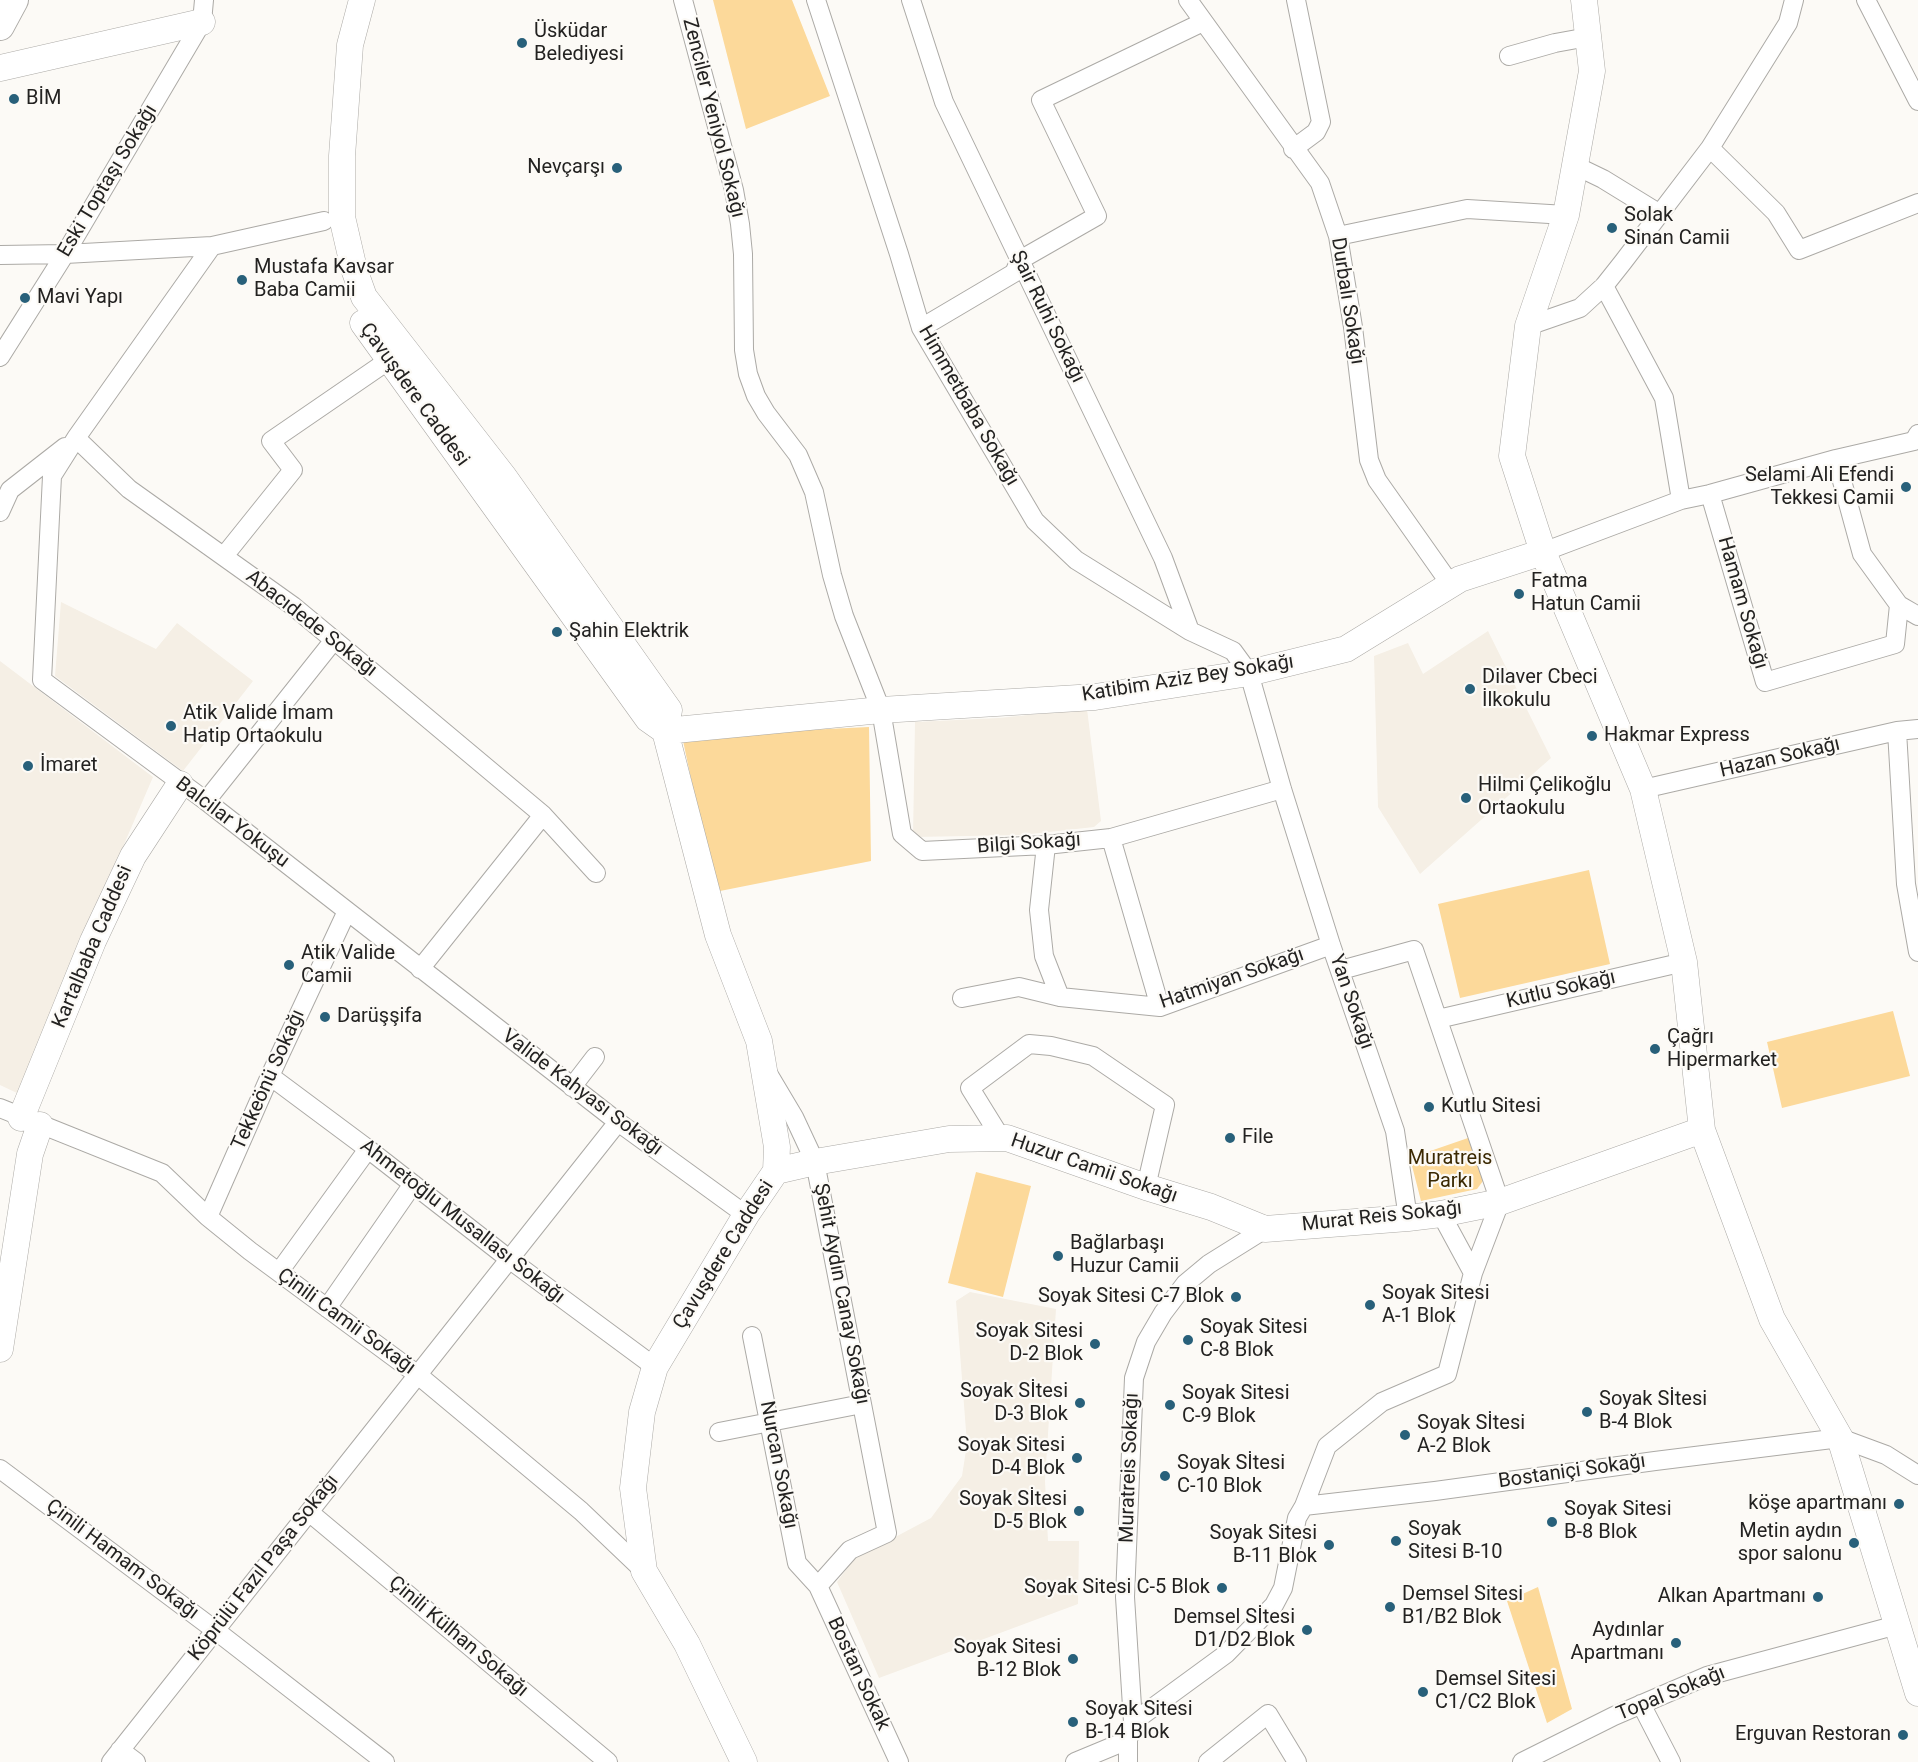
<!DOCTYPE html>
<meta charset="utf-8">
<style>
body{margin:0}
canvas{display:block;background:#fcfaf6}
</style>
<canvas width="1918" height="1762"></canvas>
<script>
const ctx = document.querySelector('canvas').getContext('2d');
ctx.lineJoin = 'round';
function fillPath(path, color) { ctx.fillStyle = color; ctx.fill(path, 'evenodd'); }
const poly = rows => new Path2D(rows.map(r => 'M' + r).join(''));
function stroke(path, color, width, dash) { ctx.strokeStyle = color; ctx.lineWidth = width; ctx.lineCap = dash ? 'butt' : 'round'; ctx.setLineDash(dash || []); ctx.stroke(path); }
function label(font, color, halo, rows, align = 'center') {
  ctx.font = font + ' Roboto,sans-serif'; ctx.lineWidth = 4.5; ctx.setLineDash([]); ctx.textBaseline = 'middle'; ctx.strokeStyle = halo; ctx.fillStyle = color; for (const [text, x, y, turn = 0] of rows) {
    ctx.save(); ctx.translate(x, y); ctx.rotate((+turn || 0) * Math.PI / 180); ctx.textAlign = isNaN(turn) ? turn : align; if (halo) ctx.strokeText(text, 0, 0); ctx.fillText(text, 0, 0); ctx.restore();
  }
}
const built = poly([
 [61,602,156,649,177,623,253,681,183,771,55,676],
 [1488,631,1551,758,1420,874,1378,807,1374,656,1408,643,1423,674],
 [0,661,153,777,17,1093,0,1085],
 [1087,709,1101,821,1094,827,1022,835,913,837,915,722,999,718],
 [970,1292,1056,1309,1045,1481,1048,1541,1079,1541,1078,1604,879,1678,837,1582,854,1559,931,1518,962,1476,967,1444,956,1301]
]);
const green = poly([
 [713,0,792,0,830,96,746,129],
 [869,727,871,861,715,892,682,736],
 [1589,870,1610,964,1460,998,1438,904],
 [1893,1011,1910,1076,1782,1108,1767,1042],
 [1468,1138,1483,1181,1477,1189,1421,1201,1410,1158],
 [976,1172,1031,1186,1003,1297,948,1283],
 [1538,1587,1572,1709,1547,1723,1507,1601]
]);
const street = poly([
 [683,0,734,190,740,224,743,254,744,350,748,374,756,396,766,413,798,455,814,492,832,575,844,616,881,710,902,834,922,851,1046,845,1111,838,1160,1007],
 [816,0,899,254,921,328,1035,521,1076,560,1190,631,1233,651,1249,673,1282,789,1331,945,1395,1131,1408,1218],
 [911,0,944,102,1163,558,1190,631],
 [1188,0,1320,183,1338,236,1353,327,1369,460,1377,480,1451,585],
 [1866,0,1918,101],
 [1509,56,1555,43,1588,37],
 [1710,148,1776,213,1799,250,1918,203],
 [1293,149,1316,132,1321,122,1296,0],
 [1574,165,1603,179,1660,214],
 [1338,236,1467,209,1566,215],
 [212,246,76,438,52,476,42,680,206,801,618,1122,746,1215],
 [0,255,65,254,212,246,324,221],
 [1604,286,1664,398,1681,500],
 [1528,326,1580,308,1604,286,1623,262,1710,148,1788,23,1794,0],
 [921,328,1014,273,1020,260,1097,216,1041,100,1203,22],
 [0,357,65,254,202,22,204,0],
 [76,438,129,489,293,606,334,640,543,815,596,873],
 [1836,459,1862,554,1899,605,1918,616],
 [1710,494,1765,682,1895,644,1899,605],
 [0,512,10,490,65,447],
 [1543,552,1681,500,1710,494,1836,459,1914,441,1918,434],
 [224,556,293,470,271,441,389,360],
 [1897,731,1906,884,1918,952],
 [1643,789,1897,731,1918,729],
 [206,801,334,640],
 [1111,838,1282,789],
 [1046,845,1039,910,1044,956,1060,997],
 [420,969,543,815],
 [962,998,1019,987,1060,997,1160,1007,1331,945],
 [1438,1019,1684,962],
 [769,1075,794,1117,815,1162,887,1533,850,1550,818,1586],
 [270,1076,368,1149,509,1259,655,1367],
 [572,1087,595,1057],
 [0,1108,162,1173,208,1217,250,1251,418,1375,581,1511,644,1571],
 [1001,1138,970,1088,1029,1044,1051,1046,1093,1056,1165,1105,1146,1187],
 [1441,1214,1473,1273],
 [208,1217,270,1076,347,911],
 [279,1272,368,1149],
 [327,1308,413,1184],
 [752,1336,797,1563,818,1586,899,1762],
 [719,1432,862,1404],
 [0,1469,215,1630,385,1762],
 [1304,1506,1435,1491,1655,1461,1840,1438,1886,1455,1918,1475],
 [309,1512,608,1762],
 [1641,1704,1671,1762],
 [1133,1722,1226,1654,1274,1605,1283,1588,1297,1518,1304,1506,1327,1446,1382,1402,1447,1374,1473,1273,1500,1202,1414,950,1341,970],
 [120,1750,136,1762],
 [111,1762,618,1122],
 [1075,1762,1128,1740],
 [1128,1762,1128,1740,1133,1722,1125,1597,1134,1378,1146,1342,1163,1313,1185,1284,1209,1264,1265,1229],
 [1208,1762,1268,1714,1297,1762],
 [1522,1762,1614,1716,1707,1676,1897,1625]
]);
const secondary = poly([
 [362,0,350,45,342,156,342,217,354,269,364,297,504,477,669,710,665,731,718,935,759,1041,777,1147,776,1171,746,1215,655,1367,642,1412,633,1488,644,1571,687,1644,744,1762],
 [1584,0,1592,71,1566,215,1528,326,1512,456,1543,552,1643,789,1684,962,1702,1130,1772,1319,1840,1438,1918,1693],
 [0,68,202,22],
 [363,323,648,719,665,731],
 [665,731,881,710,1095,697,1249,673,1346,649,1460,579,1543,552],
 [21,1118,93,941,133,856,180,784],
 [776,1171,815,1162,949,1139,1007,1138,1146,1187,1211,1207,1265,1229,1408,1218,1441,1214,1500,1202,1702,1130],
 [0,1349,30,1154,40,1125]
]);
const primary = poly([
 [0,26,14,0]
]);
const markers = [
 [522,43,6,"#28607a"],
 [14,99,6,"#28607a"],
 [617,168,6,"#28607a"],
 [1612,228,6,"#28607a"],
 [242,280,6,"#28607a"],
 [25,298,6,"#28607a"],
 [1906,487,6,"#28607a"],
 [1519,594,6,"#28607a"],
 [557,632,6,"#28607a"],
 [1470,689,6,"#28607a"],
 [171,726,6,"#28607a"],
 [1592,736,6,"#28607a"],
 [28,766,6,"#28607a"],
 [1466,798,6,"#28607a"],
 [289,965,6,"#28607a"],
 [325,1017,6,"#28607a"],
 [1655,1049,6,"#28607a"],
 [1429,1107,6,"#28607a"],
 [1230,1138,6,"#28607a"],
 [1058,1256,6,"#28607a"],
 [1236,1297,6,"#28607a"],
 [1370,1305,6,"#28607a"],
 [1188,1340,6,"#28607a"],
 [1095,1344,6,"#28607a"],
 [1080,1403,6,"#28607a"],
 [1170,1405,6,"#28607a"],
 [1587,1412,6,"#28607a"],
 [1405,1435,6,"#28607a"],
 [1077,1458,6,"#28607a"],
 [1165,1476,6,"#28607a"],
 [1899,1504,6,"#28607a"],
 [1079,1511,6,"#28607a"],
 [1552,1522,6,"#28607a"],
 [1396,1541,6,"#28607a"],
 [1854,1543,6,"#28607a"],
 [1329,1545,6,"#28607a"],
 [1222,1588,6,"#28607a"],
 [1818,1597,6,"#28607a"],
 [1390,1607,6,"#28607a"],
 [1307,1630,6,"#28607a"],
 [1676,1643,6,"#28607a"],
 [1073,1659,6,"#28607a"],
 [1423,1692,6,"#28607a"],
 [1073,1722,6,"#28607a"],
 [1903,1735,6,"#28607a"]
];
const poiNames = [
 ["Üsküdar",534,32],
 ["Belediyesi",534,55],
 ["BİM",26,99],
 ["Nevçarşı",605,168,"right"],
 ["Solak",1624,216],
 ["Sinan Camii",1624,239],
 ["Mustafa Kavsar",254,268],
 ["Baba Camii",254,291],
 ["Mavi Yapı",37,298],
 ["Selami Ali Efendi",1894,476,"right"],
 ["Tekkesi Camii",1894,499,"right"],
 ["Fatma",1531,582],
 ["Hatun Camii",1531,605],
 ["Şahin Elektrik",569,632],
 ["Dilaver Cbeci",1482,678],
 ["İlkokulu",1482,701],
 ["Atik Valide İmam",183,714],
 ["Hatip Ortaokulu",183,737],
 ["Hakmar Express",1604,736],
 ["İmaret",40,766],
 ["Hilmi Çelikoğlu",1478,786],
 ["Ortaokulu",1478,809],
 ["Atik Valide",301,954],
 ["Camii",301,977],
 ["Darüşşifa",337,1017],
 ["Çağrı",1667,1038],
 ["Hipermarket",1667,1061],
 ["Kutlu Sitesi",1441,1107],
 ["File",1242,1138],
 ["Bağlarbaşı",1070,1244],
 ["Huzur Camii",1070,1267],
 ["Soyak Sitesi",1382,1294],
 ["A-1 Blok",1382,1317],
 ["Soyak Sitesi C-7 Blok",1224,1297,"right"],
 ["Soyak Sitesi",1200,1328],
 ["C-8 Blok",1200,1351],
 ["Soyak Sitesi",1083,1332,"right"],
 ["D-2 Blok",1083,1355,"right"],
 ["Soyak Sİtesi",1068,1392,"right"],
 ["D-3 Blok",1068,1415,"right"],
 ["Soyak Sitesi",1182,1394],
 ["C-9 Blok",1182,1417],
 ["Soyak Sİtesi",1599,1400],
 ["B-4 Blok",1599,1423],
 ["Soyak Sİtesi",1417,1424],
 ["A-2 Blok",1417,1447],
 ["Soyak Sitesi",1065,1446,"right"],
 ["D-4 Blok",1065,1469,"right"],
 ["Soyak Sİtesi",1177,1464],
 ["C-10 Blok",1177,1487],
 ["Soyak Sİtesi",1067,1500,"right"],
 ["D-5 Blok",1067,1523,"right"],
 ["köşe apartmanı",1887,1504,"right"],
 ["Soyak Sitesi",1564,1510],
 ["B-8 Blok",1564,1533],
 ["Soyak",1408,1530],
 ["Sitesi B-10",1408,1553],
 ["Metin aydın",1842,1532,"right"],
 ["spor salonu",1842,1555,"right"],
 ["Soyak Sitesi",1317,1534,"right"],
 ["B-11 Blok",1317,1557,"right"],
 ["Soyak Sitesi C-5 Blok",1210,1588,"right"],
 ["Demsel Sitesi",1402,1595],
 ["B1/B2 Blok",1402,1618],
 ["Alkan Apartmanı",1806,1597,"right"],
 ["Demsel Sİtesi",1295,1618,"right"],
 ["D1/D2 Blok",1295,1641,"right"],
 ["Aydınlar",1664,1631,"right"],
 ["Apartmanı",1664,1654,"right"],
 ["Soyak Sitesi",1061,1648,"right"],
 ["B-12 Blok",1061,1671,"right"],
 ["Demsel Sitesi",1435,1680],
 ["C1/C2 Blok",1435,1703],
 ["Soyak Sitesi",1085,1710],
 ["B-14 Blok",1085,1733],
 ["Erguvan Restoran",1891,1735,"right"]
];
const streetNames = [
 ["Zenciler Yeniyol Sokağı",713,118,76],
 ["Eski Toptaşı Sokağı",108,181,-59],
 ["Durbalı Sokağı",1347,301,81],
 ["Şair Ruhi Sokağı",1047,317,64],
 ["Çavuşdere Caddesi",414,395,54],
 ["Himmetbaba Sokağı",968,406,60],
 ["Hamam Sokağı",1742,603,74],
 ["Abacıdede Sokağı",311,624,38],
 ["Katibim Aziz Bey Sokağı",1188,679,-9],
 ["Hazan Sokağı",1780,758,-13],
 ["Balcilar Yokuşu",232,823,37],
 ["Bilgi Sokağı",1029,844,-4],
 ["Kartalbaba Caddesi",93,947,-67],
 ["Hatmiyan Sokağı",1232,979,-19],
 ["Kutlu Sokağı",1561,990,-13],
 ["Yan Sokağı",1351,1002,71],
 ["Tekkeönü Sokağı",269,1080,-66],
 ["Valide Kahyası Sokağı",582,1093,37],
 ["Huzur Camii Sokağı",1094,1169,19],
 ["Murat Reis Sokağı",1382,1217,-6],
 ["Ahmetoğlu Musallası Sokağı",462,1222,38],
 ["Çavuşdere Caddesi",724,1255,-58],
 ["Şehit Aydın Canay Sokağı",841,1294,79],
 ["Çinili Camii Sokağı",346,1322,36],
 ["Nurcan Sokağı",778,1465,79],
 ["Muratreis Sokağı",1130,1468,-88],
 ["Bostaniçi Sokağı",1572,1472,-8],
 ["Çinili Hamam Sokağı",122,1560,37],
 ["Köprülü Fazıl Paşa Sokağı",264,1568,-52],
 ["Çinili Külhan Sokağı",458,1637,40],
 ["Bostan Sokak",858,1674,65],
 ["Topal Sokağı",1671,1694,-22]
];
const parkNames = [
 ["Muratreis",1450,1159],
 ["Parkı",1450,1182]
];
fillPath(built, '#f5efe5');
fillPath(green, '#fcd99a');
stroke(street, '#acaaa6', 20);
stroke(secondary, '#acaaa6', 27);
stroke(primary, '#acaaa6', 30);
stroke(street, '#fff', 18);
stroke(secondary, '#fff', 26);
stroke(primary, '#fff', 28);
for (const [x, y, r, color] of markers) { const dot = new Path2D(); dot.arc(x, y, r, 0, 2 * Math.PI); ctx.fillStyle = color; ctx.fill(dot); stroke(dot, '#fcfaf6', 2); }
label('20px', '#232221', '#fcfaf6', poiNames, 'left');
label('20px', '#232221', '#fcfaf6', streetNames);
label('20px', '#3b2903', '#fcfaf6', parkNames);
</script>
